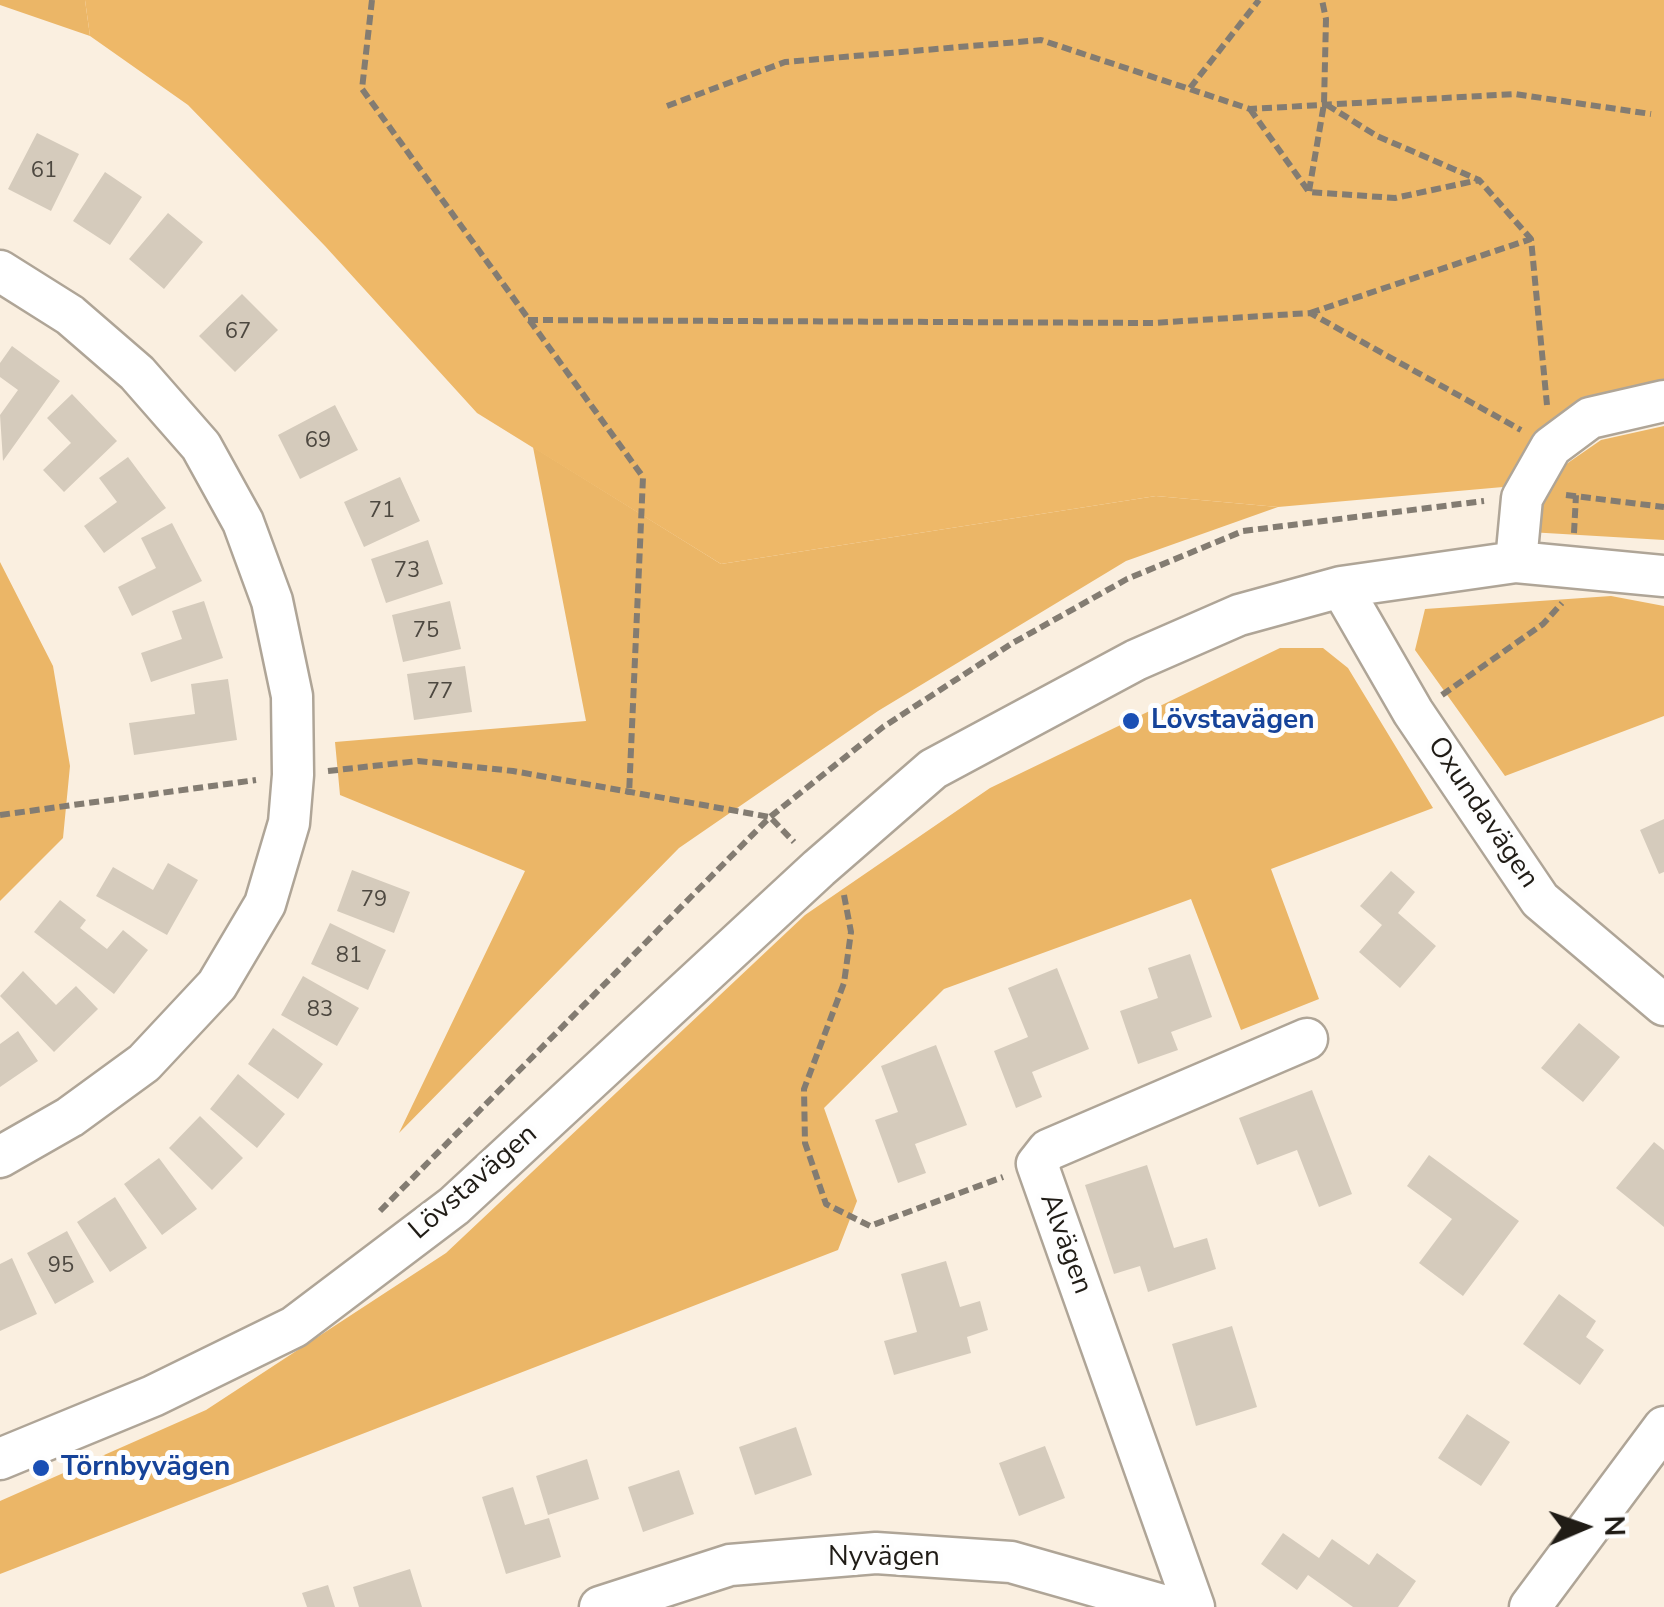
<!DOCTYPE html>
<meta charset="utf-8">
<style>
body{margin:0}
#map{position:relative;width:1664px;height:1607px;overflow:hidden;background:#faefe0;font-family:"Nunito Sans",sans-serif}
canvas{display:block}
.north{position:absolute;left:1534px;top:1477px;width:100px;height:100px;-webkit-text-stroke:8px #fefefe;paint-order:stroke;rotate:88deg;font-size:28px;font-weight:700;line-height:40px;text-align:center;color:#201c16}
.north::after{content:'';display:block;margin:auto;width:35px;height:45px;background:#201c16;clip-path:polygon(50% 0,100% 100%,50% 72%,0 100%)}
</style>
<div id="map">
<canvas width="1664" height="1607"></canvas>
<div class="north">N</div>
</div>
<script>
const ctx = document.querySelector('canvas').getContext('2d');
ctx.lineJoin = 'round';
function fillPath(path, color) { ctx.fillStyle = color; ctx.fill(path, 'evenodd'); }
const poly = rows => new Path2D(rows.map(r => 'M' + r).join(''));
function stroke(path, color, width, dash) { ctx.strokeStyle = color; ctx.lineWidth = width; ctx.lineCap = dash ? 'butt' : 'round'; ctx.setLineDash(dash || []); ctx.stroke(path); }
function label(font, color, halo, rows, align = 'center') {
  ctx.font = font + ' "Nunito Sans",sans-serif'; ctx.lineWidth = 10; ctx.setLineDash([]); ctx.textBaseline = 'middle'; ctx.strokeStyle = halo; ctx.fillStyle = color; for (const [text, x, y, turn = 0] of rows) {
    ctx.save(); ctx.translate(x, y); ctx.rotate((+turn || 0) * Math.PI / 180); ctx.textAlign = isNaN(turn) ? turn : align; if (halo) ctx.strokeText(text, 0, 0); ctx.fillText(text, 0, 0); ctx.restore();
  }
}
const green = poly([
 [0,0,85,0,90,36,0,5],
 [1664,426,1664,540,1529,532,1546,478,1601,440],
 [533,447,721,564,1156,496,1278,507,1126,561,878,711,679,848,399,1133,525,871,340,795,335,742,586,721],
 [0,562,53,666,70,766,63,838,0,901],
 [1611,596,1664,606,1664,716,1505,776,1415,650,1425,609],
 [1280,648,1323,648,1348,668,1433,808,1271,869,1319,999,1241,1030,1191,899,944,989,824,1108,857,1201,838,1250,0,1574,0,1501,206,1410,446,1253,805,915,990,788]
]);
const forest = poly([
 [85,0,1664,0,1664,387,1543,433,1503,487,1278,507,1156,496,721,564,477,413,325,246,188,105,90,36]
]);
const building = poly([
 [37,133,79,154,51,211,8,189],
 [105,172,142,197,110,245,73,221],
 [168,213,203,242,164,289,129,259],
 [242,294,278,330,235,372,199,336],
 [12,346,60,381,3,461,0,415,18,390,0,377,0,363],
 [72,394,117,441,64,492,43,470,71,443,47,418],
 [335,405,358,450,300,479,278,435],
 [128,457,166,508,104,553,84,526,117,502,99,478],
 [400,477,420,521,364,547,344,502],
 [172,523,202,581,132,616,118,587,156,568,141,538],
 [428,540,443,584,386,603,371,559],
 [204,601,223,658,151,682,141,653,182,639,172,611],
 [450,601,461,649,403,662,392,615],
 [465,666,472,712,414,720,407,674],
 [228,679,237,740,134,755,129,723,195,714,191,684],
 [1664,819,1664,872,1659,874,1640,830],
 [168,863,198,880,167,935,96,896,113,867,153,890],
 [352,870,410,892,394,933,337,911],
 [1391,871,1415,892,1398,913,1436,946,1400,988,1359,952,1382,925,1360,906],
 [60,900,86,920,80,928,107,949,123,930,148,950,114,994,34,932],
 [330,923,386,950,368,990,311,964],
 [1190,954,1212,1017,1171,1032,1178,1050,1138,1064,1120,1011,1158,998,1148,968],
 [1057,968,1089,1049,1032,1072,1042,1097,1016,1108,994,1051,1028,1037,1008,988],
 [23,971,56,1005,76,986,98,1009,54,1052,0,996],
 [303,976,359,1008,337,1046,281,1015],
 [1579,1023,1620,1057,1583,1102,1541,1068],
 [273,1028,323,1064,298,1099,248,1064],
 [18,1031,38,1061,0,1087,0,1044],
 [936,1045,967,1125,915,1144,926,1173,898,1183,875,1120,898,1112,881,1066],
 [238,1074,285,1114,257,1148,210,1109],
 [1312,1090,1352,1194,1319,1207,1297,1150,1257,1165,1239,1118],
 [200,1116,243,1158,212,1190,169,1148],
 [1654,1142,1664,1150,1664,1227,1616,1188],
 [1429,1155,1519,1221,1463,1296,1419,1263,1452,1219,1407,1186],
 [159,1158,197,1209,162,1235,124,1184],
 [1147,1165,1174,1248,1207,1238,1216,1269,1148,1292,1140,1266,1114,1274,1085,1185],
 [115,1197,147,1248,110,1272,77,1222],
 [67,1231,94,1282,55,1304,27,1253],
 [12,1258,37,1314,0,1331,0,1264],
 [946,1261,960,1307,980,1301,988,1330,967,1337,971,1353,894,1375,884,1341,917,1332,901,1274],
 [1559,1294,1596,1321,1586,1337,1604,1350,1580,1385,1523,1344],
 [1232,1326,1257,1407,1196,1426,1172,1344],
 [1467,1414,1510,1442,1481,1486,1438,1458],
 [796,1427,812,1475,755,1495,739,1447],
 [1045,1446,1065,1498,1019,1516,999,1463],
 [587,1459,599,1499,548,1515,536,1476],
 [679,1470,694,1514,643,1532,628,1487],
 [513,1487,525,1525,549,1518,561,1557,506,1574,482,1497],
 [1283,1533,1319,1558,1332,1539,1369,1565,1377,1553,1416,1581,1398,1607,1353,1607,1308,1575,1297,1590,1261,1564],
 [410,1569,422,1607,359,1607,353,1587],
 [328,1585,335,1607,307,1607,302,1593]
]);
const path = poly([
 [372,0,362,89,643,477,629,795],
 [1190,88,1259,0],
 [1327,105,1377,136,1479,180,1531,239],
 [667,106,785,62,1041,40,1250,109,1515,94,1651,114],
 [1250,109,1309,192,1395,198,1479,180],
 [1309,191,1324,104,1326,19,1322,0],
 [1310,313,1531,239,1547,405],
 [528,320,1153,323,1310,313,1521,430],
 [1566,495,1664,507],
 [1574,533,1576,495],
 [1442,695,1543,624,1562,603],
 [328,771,418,761,513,771,770,817,794,842],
 [0,815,256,780],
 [844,895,851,932,844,983,804,1089,805,1143,826,1204,870,1226,1003,1177],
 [380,1211,770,817,883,727,1011,644,1127,579,1243,531,1484,501]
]);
const minor = poly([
 [0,271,70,315,137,373,201,446,243,522,272,601,292,696,293,775,289,823,265,904,217,985,144,1063,70,1117,0,1157],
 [1516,562,1522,498,1551,447,1590,418,1664,401],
 [1341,587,1413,712,1540,900,1664,1005],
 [0,1459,153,1396,294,1327,454,1206,819,868,933,769,1136,660,1239,615,1341,587,1516,562,1664,576],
 [600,1607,730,1565,876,1553,1011,1562,1169,1607],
 [1194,1607,1037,1164,1048,1150,1307,1039],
 [1530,1607,1664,1427]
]);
const markers = [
 [1131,721,10,"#1a4fb4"],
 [41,1468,10,"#1a4fb4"]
];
const numberNames = [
 ["61",44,172],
 ["67",238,333],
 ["69",318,442],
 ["71",382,512],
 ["73",407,572],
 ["75",426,632],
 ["77",440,693],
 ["79",374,901],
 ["81",349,957],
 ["83",320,1011],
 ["95",61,1267]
];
const transitNames = [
 ["Lövstavägen",1151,721],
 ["Törnbyvägen",61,1468]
];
const streetNames = [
 ["Oxundavägen",1482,813,56],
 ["Lövstavägen",474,1183,-41],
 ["Alvägen",1065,1244,70],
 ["Nyvägen",884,1558]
];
fillPath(green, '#ebb667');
fillPath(forest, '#eeb868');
fillPath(building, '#d5cbbc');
stroke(minor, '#afa597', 45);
stroke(path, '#837c72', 6, [10, 5]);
stroke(minor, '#fff', 40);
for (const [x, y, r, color] of markers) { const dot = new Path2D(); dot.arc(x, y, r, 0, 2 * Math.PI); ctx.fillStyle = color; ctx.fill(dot); stroke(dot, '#fefefe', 4); }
label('22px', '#4d4840', null, numberNames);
label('bold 28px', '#164399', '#fefefe', transitNames, 'left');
label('28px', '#201c16', '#fefefe', streetNames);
</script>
